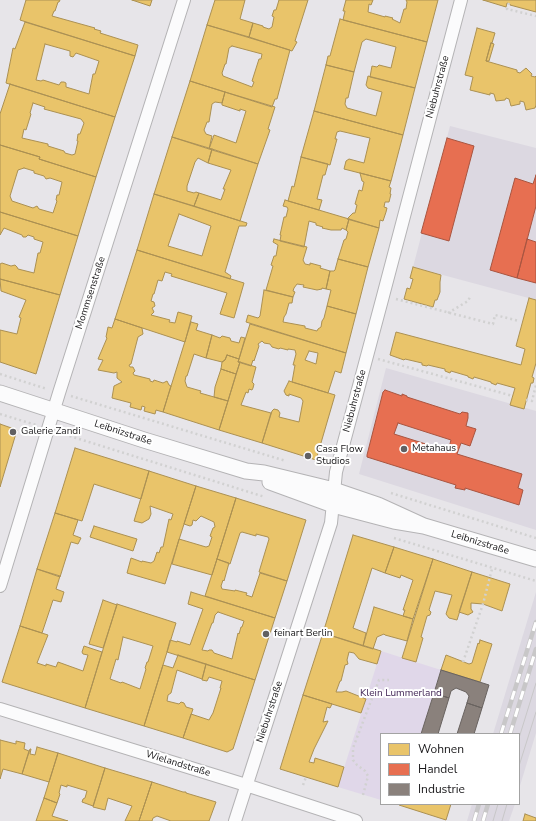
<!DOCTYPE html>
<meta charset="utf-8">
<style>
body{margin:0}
#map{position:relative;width:536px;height:821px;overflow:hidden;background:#e7e5e9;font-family:"Nunito Sans",sans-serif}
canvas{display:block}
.legend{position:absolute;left:380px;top:733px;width:140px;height:72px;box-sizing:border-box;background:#fff;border:1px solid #a3a3a3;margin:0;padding:5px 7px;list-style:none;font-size:12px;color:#19181a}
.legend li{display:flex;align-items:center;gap:8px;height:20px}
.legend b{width:20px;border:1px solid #a3a3a3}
</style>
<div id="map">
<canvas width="536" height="821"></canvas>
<ul class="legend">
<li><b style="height:11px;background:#e9c46a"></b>Wohnen</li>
<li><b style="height:11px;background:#e76f51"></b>Handel</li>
<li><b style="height:11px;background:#8a817c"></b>Industrie</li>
</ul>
</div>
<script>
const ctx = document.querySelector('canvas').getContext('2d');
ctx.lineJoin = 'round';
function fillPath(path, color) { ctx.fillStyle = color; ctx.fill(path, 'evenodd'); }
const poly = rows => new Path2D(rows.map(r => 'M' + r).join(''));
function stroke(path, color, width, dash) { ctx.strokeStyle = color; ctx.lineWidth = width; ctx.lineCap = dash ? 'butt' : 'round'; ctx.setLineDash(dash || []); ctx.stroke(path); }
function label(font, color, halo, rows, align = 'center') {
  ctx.font = font + ' "Nunito Sans",sans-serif'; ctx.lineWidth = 4; ctx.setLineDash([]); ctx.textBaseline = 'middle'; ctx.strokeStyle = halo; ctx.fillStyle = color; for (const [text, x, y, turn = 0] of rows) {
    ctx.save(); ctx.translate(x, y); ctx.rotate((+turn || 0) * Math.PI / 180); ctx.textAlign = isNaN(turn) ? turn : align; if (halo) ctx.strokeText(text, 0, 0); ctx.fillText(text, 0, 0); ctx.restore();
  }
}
const built = poly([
 [450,126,536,148,536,300,413,267],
 [386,368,536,411,536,530,359,474],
 [536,592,536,733,519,789,519,734,493,734],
 [472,804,515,804,509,821,467,821]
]);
const green = poly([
 [381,651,441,670,421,734,381,734,381,800,338,787]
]);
const homes = poly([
 [26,0,60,0,59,2,58,2,55,11,54,11,52,16,95,28,94,29,101,31,100,33,138,45,135,56,20,20,26,0],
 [132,0,152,0,150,6,132,0],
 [215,0,245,0,240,19,253,23,249,37,207,25,215,0],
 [279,0,308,0,295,41,297,42,292,51,249,37,253,23,263,26,263,27,269,29,272,27,274,17,272,16,274,10,276,10,279,0],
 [346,0,373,0,371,5,369,4,368,12,385,17,385,16,393,18,392,19,400,23,404,9,406,9,407,2,406,0,438,0,427,42,343,20,345,11,343,11,346,0],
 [483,0,536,0,536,12,510,5,510,4,507,3,506,7,483,0],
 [340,19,427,42,415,88,370,77,372,66,377,67,379,65,391,68,396,47,366,39,362,42,354,72,326,65,328,56,330,56,340,19],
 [25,22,135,56,115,117,6,83,13,48,15,49,25,22],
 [45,44,70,51,70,56,73,57,76,53,99,61,95,74,93,74,89,94,66,87,66,83,64,82,61,82,59,85,43,80,41,81,36,80,45,44],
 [207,25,290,50,277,99,275,99,272,107,190,81,207,25],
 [232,46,262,54,261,59,259,59,252,81,254,82,252,87,223,76,222,73,225,64,226,64,229,48,232,46],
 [477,28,495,33,492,43,491,43,486,61,517,70,517,72,520,73,526,68,532,74,531,76,535,77,536,76,536,105,535,108,526,110,524,102,520,101,520,104,511,106,509,99,506,98,505,100,496,101,494,94,490,93,490,95,470,90,473,77,465,75,477,28],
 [491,43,494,44,489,61,486,61,491,43],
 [326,65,354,72,348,98,346,98,345,104,347,108,376,116,382,92,368,88,366,85,368,76,415,88,403,135,314,111,326,65],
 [190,81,225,92,222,103,215,102,212,104,209,122,207,122,204,130,206,134,212,136,209,149,172,137,190,81],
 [10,84,115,117,96,177,39,159,40,157,0,145,0,114,10,84],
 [33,103,45,107,44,109,81,119,84,123,80,134,78,134,77,141,78,141,75,154,72,155,65,153,64,151,48,146,48,144,22,138,24,129,26,130,31,114,30,113,33,103],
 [225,92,275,107,268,129,270,130,258,164,209,149,214,135,236,143,246,111,240,109,240,111,222,105,222,103,225,92],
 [314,111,403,135,391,181,344,169,346,161,349,159,364,163,370,138,340,131,337,132,335,139,337,139,330,165,301,157,314,111],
 [172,137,212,149,208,163,198,158,195,162,187,186,187,191,194,193,196,192,199,193,194,206,154,194,172,137],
 [0,145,40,157,39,159,96,177,78,236,0,212,0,145],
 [24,168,34,171,34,173,44,176,46,179,50,178,62,182,59,195,57,195,56,200,57,201,53,213,39,209,37,206,33,208,12,201,10,196,18,170,24,168],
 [212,149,258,164,240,221,194,206,199,193,221,200,225,189,223,189,231,170,208,163,212,149],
 [301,157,328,164,325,175,323,175,317,199,322,200,319,210,288,201,292,186,294,187,301,157],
 [360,173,391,181,389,187,391,188,390,194,391,194,389,202,385,202,384,207,387,208,386,212,383,221,380,220,379,228,347,219,353,213,355,213,357,205,355,204,359,190,362,191,364,182,362,181,360,173],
 [154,194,247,223,246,226,239,226,225,272,231,276,230,279,137,250,154,194],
 [179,214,211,226,202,256,168,246,179,214],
 [285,200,349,219,346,230,342,228,341,230,331,230,322,228,323,227,316,225,316,223,309,221,304,247,280,241,281,235,280,235,284,217,286,217,288,209,287,207,283,206,285,200],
 [0,212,78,236,60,295,0,279,0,264,2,263,11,266,15,265,17,267,18,269,34,273,38,253,40,253,43,242,34,239,34,237,28,235,26,237,23,237,22,235,4,228,0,235,0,212],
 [349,219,379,228,368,267,338,259,344,240,346,239,348,232,346,230,349,219],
 [274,239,307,247,303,260,305,264,310,265,310,263,321,266,320,268,330,271,326,289,322,288,322,289,317,290,303,287,304,285,297,284,294,288,293,291,295,292,293,297,266,290,273,266,271,265,274,256,276,256,278,245,273,242,274,239],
 [137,250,244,283,234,318,220,314,227,293,171,276,172,274,165,272,162,281,158,280,154,294,153,294,151,301,154,302,155,306,152,308,154,312,151,315,170,320,169,322,175,323,178,312,192,316,185,342,115,319,137,250],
 [338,259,368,267,356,314,327,306,331,290,326,289,330,271,334,271,335,270,338,259],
 [413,267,441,275,440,282,440,292,437,300,435,300,433,307,404,299,407,288,410,289,413,279,410,278,413,267],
 [0,279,60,295,36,374,0,362,0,330,17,334,21,318,19,317,26,300,1,291,0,279],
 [264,290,293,297,292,303,289,303,286,314,284,317,283,322,305,326,305,328,317,331,318,329,321,327,322,321,324,318,327,306,356,314,346,353,246,322,248,315,258,318,260,316,264,290],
 [529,298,536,300,536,363,532,377,534,378,533,383,531,383,524,409,510,405,515,388,497,383,496,385,491,383,491,382,474,377,473,379,468,377,468,376,451,371,450,373,445,371,445,369,428,365,427,366,422,365,422,363,405,359,404,360,390,355,396,332,521,365,525,349,516,346,529,298],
 [115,319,142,328,143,334,138,337,131,364,129,365,130,367,133,367,135,371,133,373,134,375,150,379,150,381,153,382,154,380,163,383,167,381,169,385,171,386,163,412,156,410,155,414,144,411,145,407,142,406,141,410,130,407,131,403,112,398,114,386,122,382,117,378,117,372,114,373,98,370,103,360,98,359,107,338,106,337,108,327,112,328,115,319],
 [191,322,198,324,196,330,212,335,206,358,194,354,187,376,186,376,185,381,187,387,201,391,200,393,228,401,219,430,163,412,191,322],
 [250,324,346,353,341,373,335,371,328,393,292,382,295,365,293,365,296,354,295,350,288,349,288,350,280,348,279,349,272,347,270,344,264,343,262,341,258,344,259,346,254,361,253,360,251,366,238,362,250,324],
 [309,351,318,353,316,364,305,360,309,351],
 [212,335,220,338,222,336,230,338,231,341,239,343,241,337,245,338,239,359,227,355,225,360,222,362,206,358,212,335],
 [227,355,239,359,238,362,240,362,236,374,221,369,222,362,225,360,227,355],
 [240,362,256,367,252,382,254,384,253,388,252,390,249,389,248,393,246,392,241,405,271,413,262,443,219,430,240,362],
 [221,369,236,374,228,401,214,397,215,387,221,369],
 [289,381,335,395,316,460,262,443,272,411,274,409,278,410,280,413,279,417,299,422,303,401,301,398,289,394,289,396,286,395,284,391,289,381],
 [0,424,17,430,0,487,0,424],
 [75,448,149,471,141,499,94,484,82,521,55,513,75,448],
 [149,471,196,486,165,584,127,573,131,558,142,562,142,561,151,563,154,561,157,552,159,553,161,547,163,547,169,519,171,520,173,514,150,506,151,514,149,519,142,523,134,521,149,471],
 [196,486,236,498,212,575,172,564,179,539,206,547,209,546,212,537,210,536,213,528,215,527,214,522,201,516,196,521,193,520,192,525,190,526,184,524,196,486],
 [236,498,306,520,287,581,259,572,269,539,268,537,256,534,256,536,242,532,240,533,230,564,217,559,236,498],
 [55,513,78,520,73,535,81,538,78,544,71,542,60,577,37,569,55,513],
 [94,526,137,539,133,551,90,537,94,526],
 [353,535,394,547,385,573,372,568,353,628,366,633,363,646,323,633,353,535],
 [394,547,433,559,413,619,403,616,405,610,403,610,413,580,401,575,400,578,385,573,394,547],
 [217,559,229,563,224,581,223,580,221,586,222,589,235,591,235,590,247,593,246,595,252,597,260,573,287,581,275,618,205,596,217,559],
 [433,559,472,572,457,620,449,618,446,614,452,595,435,591,429,610,431,612,430,615,427,616,421,637,423,638,416,662,402,658,433,559],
 [37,569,60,576,56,589,64,592,61,602,53,600,42,633,20,626,37,569],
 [472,572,510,584,502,611,483,604,471,603,471,609,473,612,468,615,459,612,472,572],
 [191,592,275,618,255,680,167,652,170,640,177,642,177,641,190,645,203,609,188,604,191,592],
 [218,612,244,621,242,627,241,627,239,634,238,633,232,659,214,653,212,650,209,650,208,651,202,650,212,623,213,623,215,615,218,612],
 [103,600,117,605,103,648,89,644,103,600],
 [117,604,176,623,144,726,85,708,117,604],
 [123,637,153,646,148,662,147,662,145,668,146,669,140,689,122,682,121,683,110,679,116,659,118,660,123,637],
 [374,607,413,619,407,641,385,635,384,634,377,637,373,649,363,646,374,607],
 [20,626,48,635,37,663,46,666,46,664,56,667,58,662,83,671,88,655,83,654,82,652,84,646,102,652,85,708,2,682,20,626],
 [323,633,381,651,377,664,359,659,354,653,349,652,347,660,348,664,345,665,341,681,340,681,336,692,342,692,346,691,366,699,361,713,303,695,323,633],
 [480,640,492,644,480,682,441,670,446,655,469,664,472,663,478,643,479,644,480,640],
 [178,655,206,664,202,679,177,670,171,693,168,695,167,701,179,704,181,702,184,703,186,707,193,709,183,738,144,726,163,665,173,668,178,655],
 [206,664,255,680,233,749,227,752,183,738,191,714,209,720,213,713,221,688,220,688,222,681,209,677,207,681,202,680,206,664],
 [303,695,332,704,330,708,327,707,323,722,328,721,314,749,309,762,314,763,315,758,344,767,338,787,280,769,303,695],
 [0,740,16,744,16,741,25,743,24,749,29,751,22,774,3,769,0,779,0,740],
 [37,747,58,753,49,782,22,774,30,749,31,749,30,754,35,755,37,747],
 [58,753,105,768,93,806,82,802,83,799,85,798,87,791,67,785,67,787,61,785,59,793,60,794,57,803,44,798,58,753],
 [105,768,152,782,139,821,125,821,132,806,108,798,105,810,93,807,105,768],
 [152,782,183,792,186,792,186,793,216,802,209,821,171,821,157,816,153,818,152,821,139,821,152,782],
 [44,798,57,803,52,816,68,821,36,821,44,798],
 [399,804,451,804,446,820,399,805,399,804],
 [525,814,536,818,536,821,523,821,525,814]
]);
const shops = poly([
 [447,138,474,146,449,241,421,233,447,138],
 [536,175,536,206,517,278,490,270,515,178,533,184,536,175],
 [527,239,536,242,536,283,517,278,527,239],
 [385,390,402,396,402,394,407,396,407,397,460,414,462,412,468,413,468,418,466,426,476,429,470,446,461,443,457,454,522,474,518,488,523,490,519,505,465,488,465,490,455,488,456,485,367,457,367,455,383,392,385,390],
 [398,423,451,440,448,451,394,434,398,423]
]);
const industry = poly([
 [441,670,489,685,482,708,467,703,469,696,466,692,456,688,451,691,449,698,434,693,441,670],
 [434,693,449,698,438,734,421,734,434,693],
 [467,703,482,708,474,734,457,734,467,703]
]);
const path = poly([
 [509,3,507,9,536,16],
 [396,299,493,324,495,315,519,321],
 [448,313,468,301,470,297],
 [378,359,513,396],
 [0,374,47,389],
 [71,396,286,461],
 [526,400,532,401,536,385],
 [0,414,36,425],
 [60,433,265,497],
 [391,493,536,538],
 [394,538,536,581],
 [463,662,483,604,492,569],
 [303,785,306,777],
 [363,795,368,776,365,771,357,765,353,760,353,748,379,680,389,680]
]);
const minor = poly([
 [0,586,59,393,184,0],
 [0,709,246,785,356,821],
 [235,821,331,523,336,472,383,296,461,0]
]);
const tertiary = poly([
 [0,393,144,440,246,471,264,473,334,490,378,505,424,526],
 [270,482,333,505,394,521,424,526,536,559]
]);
const tram = poly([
 [519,738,536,683],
 [519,766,536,712],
 [493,821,498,804],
 [502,821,507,804]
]);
const rail = poly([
 [501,734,536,622],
 [510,734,536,649],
 [474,821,479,804],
 [483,821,488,804]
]);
const markers = [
 [13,432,4,"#616062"],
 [404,449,4,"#616062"],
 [308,456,4,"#616062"],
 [266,634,4,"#616062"]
];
const streetNames = [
 ["Niebuhrstraße",438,87,-75],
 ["Mommsenstraße",91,293,-72],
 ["Niebuhrstraße",355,401,-75],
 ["Leibnizstraße",123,433,18],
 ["Leibnizstraße",480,543,17],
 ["Niebuhrstraße",270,712,-72],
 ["Wielandstraße",178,764,17]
];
const poiNames = [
 ["Galerie Zandi",21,432],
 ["Metahaus",412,449],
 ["Casa Flow",316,450],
 ["Studios",316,462],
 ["feinart Berlin",274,634]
];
const parkNames = [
 ["Klein Lummerland",401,694]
];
fillPath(built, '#dcd8e1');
fillPath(green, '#e0d7e9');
fillPath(homes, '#e9c46a');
stroke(homes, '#ab9052', 1);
fillPath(shops, '#e76f51');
stroke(shops, '#a95540', 1);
fillPath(industry, '#8a817c');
stroke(industry, '#68625f', 1);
stroke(minor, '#b4b3b5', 14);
stroke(tertiary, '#b4b3b5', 17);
stroke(path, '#d1d1d1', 2.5, [2, 3]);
stroke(minor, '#fbfbfc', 12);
stroke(tertiary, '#fbfbfc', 15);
stroke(tram, '#c8c7c8', 1);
stroke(rail, '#c8c7c8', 4.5);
stroke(rail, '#fff', 3, [9]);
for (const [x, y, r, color] of markers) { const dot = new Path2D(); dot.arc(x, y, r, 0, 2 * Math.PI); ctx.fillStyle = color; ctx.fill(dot); stroke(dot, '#fff', 1.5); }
label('10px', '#19181a', '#fff', streetNames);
label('10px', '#19181a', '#fff', poiNames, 'left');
label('10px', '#402455', '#fff', parkNames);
</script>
